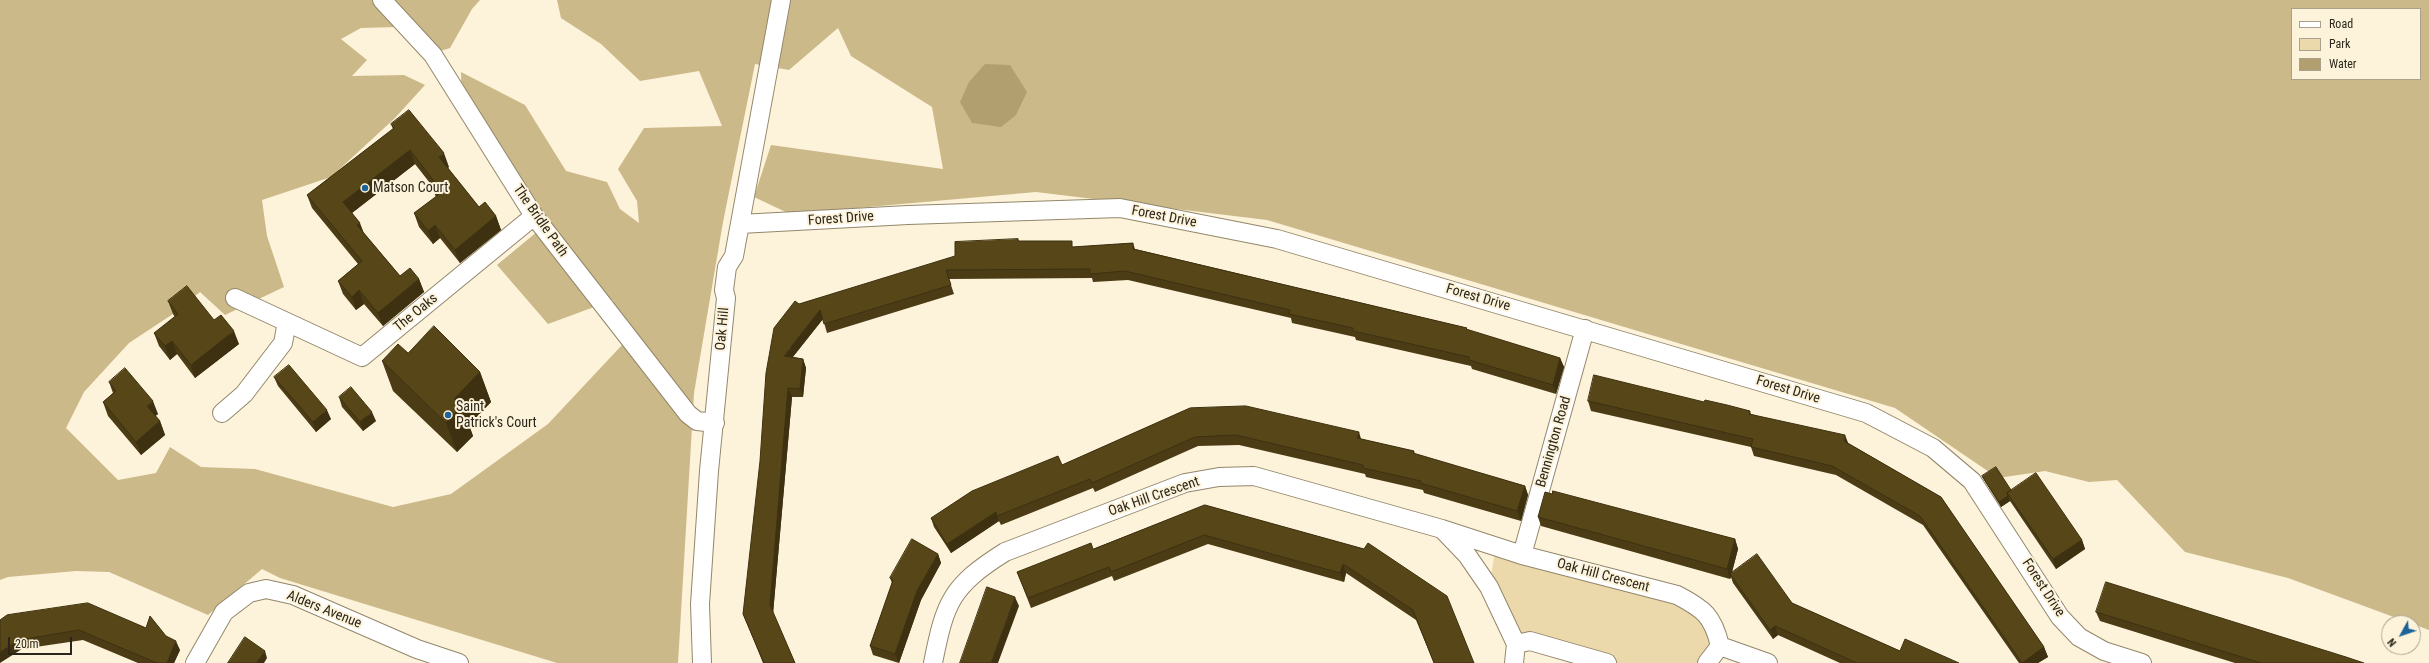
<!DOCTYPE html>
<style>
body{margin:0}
#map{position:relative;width:2429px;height:663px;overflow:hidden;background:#fdf3da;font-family:"Roboto Condensed",sans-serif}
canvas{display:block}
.legend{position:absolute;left:2291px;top:8px;width:130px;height:72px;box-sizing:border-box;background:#fdf3da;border:1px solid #a9a18e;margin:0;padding:5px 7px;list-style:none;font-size:12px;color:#2b261b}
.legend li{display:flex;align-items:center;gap:8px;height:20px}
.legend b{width:20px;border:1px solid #a9a18e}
.north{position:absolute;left:2381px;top:615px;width:40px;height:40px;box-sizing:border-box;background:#fdf3da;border:1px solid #a9a18e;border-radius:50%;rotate:230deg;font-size:11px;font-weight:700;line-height:16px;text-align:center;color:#2b261b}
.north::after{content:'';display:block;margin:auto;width:14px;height:18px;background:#1c6397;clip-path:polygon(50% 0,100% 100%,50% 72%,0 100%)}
.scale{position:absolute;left:8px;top:637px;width:64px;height:18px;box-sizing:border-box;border:2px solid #2b261b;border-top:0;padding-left:5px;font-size:12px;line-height:14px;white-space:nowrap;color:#2b261b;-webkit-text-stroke:3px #fdf3da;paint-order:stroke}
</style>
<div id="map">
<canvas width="2429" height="663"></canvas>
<ul class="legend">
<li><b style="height:5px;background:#fff"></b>Road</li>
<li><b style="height:11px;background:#ebd8ab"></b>Park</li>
<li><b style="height:11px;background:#b29f70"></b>Water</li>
</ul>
<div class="north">N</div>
<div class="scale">20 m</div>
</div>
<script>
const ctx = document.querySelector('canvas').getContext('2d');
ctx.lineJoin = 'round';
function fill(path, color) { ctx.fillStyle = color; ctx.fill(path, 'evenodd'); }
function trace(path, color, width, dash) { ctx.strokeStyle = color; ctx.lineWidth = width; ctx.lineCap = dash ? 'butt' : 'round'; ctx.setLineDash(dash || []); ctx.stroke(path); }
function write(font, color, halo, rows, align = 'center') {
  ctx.font = font + ' "Roboto Condensed",sans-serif'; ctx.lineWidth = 4; ctx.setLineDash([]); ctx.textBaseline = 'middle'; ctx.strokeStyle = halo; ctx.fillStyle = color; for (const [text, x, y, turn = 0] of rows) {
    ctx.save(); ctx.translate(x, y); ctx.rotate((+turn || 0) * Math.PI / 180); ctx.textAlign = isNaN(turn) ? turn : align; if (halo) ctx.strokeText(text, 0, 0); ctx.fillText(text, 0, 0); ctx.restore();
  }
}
const green = new Path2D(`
 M 1496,546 L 1677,595 L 1716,629 L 1707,663 L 1607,663 L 1516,644 L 1489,587 Z`);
const forest = new Path2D(`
 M 0,0 L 480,0 L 472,9 L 450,48 L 437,52 L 396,27 L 361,28 L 341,39 L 367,60 L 352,76 L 404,75 L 425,85 L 395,118 L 331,177 L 262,200 L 267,236 L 284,287 L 225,315 L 200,292 L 173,314 L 129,343 L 84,392 L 66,428 L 118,480 L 156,473 L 170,447 L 201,467 L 255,469 L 393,507 L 451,494 L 548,424 L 622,345 L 613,300 L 548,324 L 497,265 L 538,231 L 462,110 L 461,72 L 525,105 L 566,171 L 607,182 L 620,209 L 639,223 L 637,201 L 618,169 L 644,128 L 722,126 L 699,71 L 640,81 L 601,44 L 561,18 L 557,0 L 2429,0 L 2429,630 L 2288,578 L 2185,552 L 2117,480 L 2089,482 L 2045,471 L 1998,478 L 1895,408 L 1267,220 L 1036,192 L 790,214 L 754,197 L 771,145 L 943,169 L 932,107 L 851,56 L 838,28 L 789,70 L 755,64 L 723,222 L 694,393 L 678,663 L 557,663 L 280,578 L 262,569 L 208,615 L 109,572 L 76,571 L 8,577 L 0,580 ZM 2292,9 L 2420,9 L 2420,79 L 2292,79 Z`);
const water = new Path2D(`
 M 985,64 L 1010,65 L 1027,92 L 1016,115 L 1001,127 L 972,123 L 960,102 L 969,82 Z`);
const street = new Path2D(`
 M 382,0 L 433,55 L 534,216 L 688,414 L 697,421 L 715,423
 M 740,224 L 908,215 L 1120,208 L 1277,239 L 1866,413 L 1933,448 L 1972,481 L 2060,617 L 2079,637 L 2104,651 L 2142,663
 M 235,298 L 362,357 L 534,216
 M 222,413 L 244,394 L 283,343 L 287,322
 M 1444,531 L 1467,555 L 1489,587 L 1516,644 L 1514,663
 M 1522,555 L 1585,329
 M 1516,644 L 1530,641 L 1607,663
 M 1720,646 L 1768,663
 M 195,663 L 224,612 L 249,593 L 266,589 L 293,595 L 417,649 L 459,663
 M 702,663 L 700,604 L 709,471 L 726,298 L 724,290 L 727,267 L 734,256 L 781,0
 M 933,663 C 945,602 951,586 1005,552 L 1185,483 L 1219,477 L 1254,476 L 1442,529 L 1522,555 L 1677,595 C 1704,609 1713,616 1720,646 L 1707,663`);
const wall = new Path2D(`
 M 391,124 L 449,167 L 448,168 L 479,207 L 496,216 L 501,230 L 460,263 L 440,238 L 433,244 L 419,227 L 414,213 L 436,197 L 432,188 L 433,187 L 415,164 L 352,213 L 363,232 L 400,276 L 419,279 L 424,292 L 383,326 L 364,304 L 356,310 L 343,294 L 338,281 L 358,264 L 312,208 L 307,195 L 393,129 Z
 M 1018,239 L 1019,241 L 1074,247 L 1133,243 L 1135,249 L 1467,328 L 1467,330 L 1560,358 L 1564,367 L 1556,394 L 1472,369 L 1471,366 L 1356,340 L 1355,337 L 1292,323 L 1291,318 L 1128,280 L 1093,282 L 1092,278 L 949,279 L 954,294 L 827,333 L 823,319 L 793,357 L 803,359 L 806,368 L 803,397 L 792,397 L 773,613 L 795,663 L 763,663 L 743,614 L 799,304 Z
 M 168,301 L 214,320 L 239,344 L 195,378 L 177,354 L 170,360 L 159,346 L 154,333 L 175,317 L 173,314 Z
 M 408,353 L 480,372 L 491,402 L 469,425 L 473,436 L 457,452 L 393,391 L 382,361 Z
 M 274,377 L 331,419 L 316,432 L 278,386 Z
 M 109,382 L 158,414 L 155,416 L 160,421 L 165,435 L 141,455 L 108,416 L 103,402 L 113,393 Z
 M 339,397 L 376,421 L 363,431 L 342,407 Z
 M 1588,401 L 1704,402 L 1750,411 L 1751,414 L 1848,443 L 1941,497 L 2044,647 L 2048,657 L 2038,663 L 2019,663 L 1923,525 L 1836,475 L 1754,456 L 1751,447 L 1591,411 Z
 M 1190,408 L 1361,439 L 1414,451 L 1415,454 L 1525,486 L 1528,495 L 1521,521 L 1424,493 L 1423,490 L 1366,477 L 1365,474 L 1239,445 L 1198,446 L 1095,492 L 1093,488 L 1001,525 L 999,521 L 951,553 L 934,527 L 931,518 L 1062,465 Z
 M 1982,476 L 2011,490 L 2082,540 L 2085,549 L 2056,569 L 2010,501 L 2001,507 L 1984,480 Z
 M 1552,494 L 1735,539 L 1738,549 L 1732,572 L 1792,603 L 1900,651 L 1959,663 L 1840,663 L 1778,635 L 1773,639 L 1733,583 L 1731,577 L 1730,579 L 1541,526 L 1538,517 Z
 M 1205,505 L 1364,549 L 1474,663 L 1434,663 L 1416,620 L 1346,573 L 1344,582 L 1208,544 L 1114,581 L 1112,576 L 1031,608 L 1017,572 L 1093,549 Z
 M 938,554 L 941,563 L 921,600 L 899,663 L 873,655 L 870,646 L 892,583 L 890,578 Z
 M 2096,612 L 2364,663 L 2235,663 L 2100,621 Z
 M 0,620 L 166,636 L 180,650 L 174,663 L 138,663 L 83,640 L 22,649 Z`);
const shadedWall = new Path2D(`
 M 410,150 L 415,164 L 348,216 L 343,202 Z
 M 444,153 L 449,167 L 444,170 L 439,157 Z
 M 496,216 L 501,230 L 460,263 L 455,250 Z
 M 360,223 L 365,236 L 357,225 Z
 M 435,225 L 440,238 L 433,244 L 428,231 Z
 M 419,279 L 424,292 L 383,326 L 378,313 Z
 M 359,290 L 364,304 L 356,310 L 352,297 Z
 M 820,310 L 823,319 L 787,364 L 784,356 Z
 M 234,331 L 239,344 L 195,378 L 191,365 Z
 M 172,341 L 177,354 L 170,360 L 165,346 Z
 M 1560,358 L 1564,367 L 1556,394 L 1553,385 Z
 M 803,359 L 806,368 L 803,397 L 800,389 Z
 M 480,372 L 491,402 L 469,425 L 473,436 L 457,452 L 446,423 L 454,399 Z
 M 788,388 L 792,397 L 773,614 L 770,605 Z
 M 153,401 L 158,414 L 152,419 L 147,406 Z
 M 327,410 L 331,419 L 316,432 L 313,422 Z
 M 372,412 L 376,421 L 363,431 L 360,422 Z
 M 160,421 L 165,435 L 141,455 L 136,442 Z
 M 1359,432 L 1362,442 L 1357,438 Z
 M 1845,435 L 1849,445 L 1844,441 Z
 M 1525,486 L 1528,495 L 1521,521 L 1517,511 Z
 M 2008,496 L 2010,501 L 2001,507 L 1999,502 Z
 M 996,512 L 999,521 L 951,553 L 947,544 Z
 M 1735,539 L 1738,549 L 1731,576 L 1730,574 L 1731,577 L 1730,579 L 1727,569 Z
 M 2082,540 L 2085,549 L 2056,569 L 2053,559 Z
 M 938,554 L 941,563 L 921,600 L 899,663 L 895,654 L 917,591 Z
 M 1343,564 L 1346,573 L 1344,582 L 1340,573 Z
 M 1015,597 L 1019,606 L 998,663 L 991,663 Z
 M 1775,626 L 1778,635 L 1773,639 L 1770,630 Z
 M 19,640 L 22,649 L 0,663 L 0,652 Z
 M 176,641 L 180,650 L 174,663 L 167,663 Z
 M 2044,647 L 2048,657 L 2038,663 L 2022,663 Z
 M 265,651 L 267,658 L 264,663 L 256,663 Z`);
const building = new Path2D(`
 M 409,110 L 444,153 L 439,157 L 479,207 L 485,202 L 496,216 L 455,250 L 435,225 L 428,231 L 414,213 L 438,195 L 432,188 L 436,184 L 410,150 L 343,202 L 360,223 L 357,225 L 400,276 L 410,268 L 419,279 L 378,313 L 359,290 L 352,297 L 338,281 L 362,261 L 307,195 L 394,128 L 391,124 Z
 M 1018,239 L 1018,241 L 1072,241 L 1072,247 L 1133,243 L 1133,249 L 1467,328 L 1466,329 L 1560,358 L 1553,385 L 1469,360 L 1469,357 L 1353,331 L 1353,328 L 1289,314 L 1290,310 L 1125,271 L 1090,274 L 1090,269 L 946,270 L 951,285 L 824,324 L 820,310 L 784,356 L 803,359 L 800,389 L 788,388 L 770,605 L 795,663 L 764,663 L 743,614 L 760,461 L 766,373 L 774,328 L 795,301 L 799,304 L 955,256 L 955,242 Z
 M 187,286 L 214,320 L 221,315 L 234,331 L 191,365 L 172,341 L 165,346 L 154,333 L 178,314 L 168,301 Z
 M 434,326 L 480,372 L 454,399 L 462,406 L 446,423 L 382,361 L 398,344 L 408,353 Z
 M 289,365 L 327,410 L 313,422 L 274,377 Z
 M 125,368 L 153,401 L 147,406 L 160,421 L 136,442 L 103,402 L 116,391 L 109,382 Z
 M 1594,375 L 1704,402 L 1705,400 L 1727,405 L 1750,411 L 1749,414 L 1845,435 L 1844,441 L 1941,497 L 2044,647 L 2022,663 L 1920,516 L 1832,466 L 1751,447 L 1753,439 L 1588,401 Z
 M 351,387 L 372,412 L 360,422 L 339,397 Z
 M 1246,406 L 1359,432 L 1357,438 L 1414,451 L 1413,453 L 1525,486 L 1517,511 L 1420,483 L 1421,481 L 1363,468 L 1363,465 L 1236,435 L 1195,437 L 1092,483 L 1090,479 L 997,516 L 996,512 L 947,544 L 931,518 L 972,491 L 1058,456 L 1062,465 L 1190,408 Z
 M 1996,467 L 2011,490 L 2007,493 L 2008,496 L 1999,502 L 1982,476 Z
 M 2036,473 L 2082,540 L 2053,559 L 2007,493 Z
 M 1553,491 L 1735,539 L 1727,569 L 1538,517 L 1545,492 L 1552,494 Z
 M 1205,505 L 1364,549 L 1368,543 L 1447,596 L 1474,663 L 1434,663 L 1413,610 L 1343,564 L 1340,573 L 1204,535 L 1111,572 L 1109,567 L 1028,598 L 1017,572 L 1091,543 L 1093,549 Z
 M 912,539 L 938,554 L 917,591 L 895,654 L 870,646 L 893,580 L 890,578 Z
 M 1757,554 L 1792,603 L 1900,651 L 1905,639 L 1959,663 L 1857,663 L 1775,626 L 1770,630 L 1730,574 Z
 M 2106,582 L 2346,657 L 2364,663 L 2261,663 L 2096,612 Z
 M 987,587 L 1015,597 L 991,663 L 960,663 Z
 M 88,603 L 146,628 L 150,616 L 166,636 L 176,641 L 167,663 L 157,663 L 79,630 L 19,640 L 0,652 L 0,620 L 7,615 Z
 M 245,637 L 265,651 L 256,663 L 228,663 Z`);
const markers = [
 [365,188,4,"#1c6397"],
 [448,415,4,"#1c6397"]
];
const poiNames = [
 ["Matson Court",373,188],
 ["Saint",456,407],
 ["Patrick's Court",456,423]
];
const streetNames = [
 ["Forest Drive",1164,217,11],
 ["Forest Drive",841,219,-4],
 ["The Bridle Path",540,221,55],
 ["Forest Drive",1478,298,16],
 ["The Oaks",416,313,-39],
 ["Oak Hill",723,329,-85],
 ["Forest Drive",1788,390,17],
 ["Bennington Road",1554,442,-74],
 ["Oak Hill Crescent",1154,497,-19],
 ["Oak Hill Crescent",1603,576,15],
 ["Forest Drive",2043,588,57],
 ["Alders Avenue",324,610,22]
];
fill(green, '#ebd8ab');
fill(forest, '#ccb989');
fill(water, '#b29f70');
trace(street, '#93876b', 20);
trace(street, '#fff', 18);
fill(wall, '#4b3c15');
fill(shadedWall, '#3d3111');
fill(building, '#574618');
trace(building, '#3d3111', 1);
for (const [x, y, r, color] of markers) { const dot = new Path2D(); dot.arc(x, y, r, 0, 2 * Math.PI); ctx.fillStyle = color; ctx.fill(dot); trace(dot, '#fdf3da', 1.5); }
write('14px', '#2b261b', '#fdf3da', poiNames, 'left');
write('14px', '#2b261b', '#fdf3da', streetNames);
</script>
